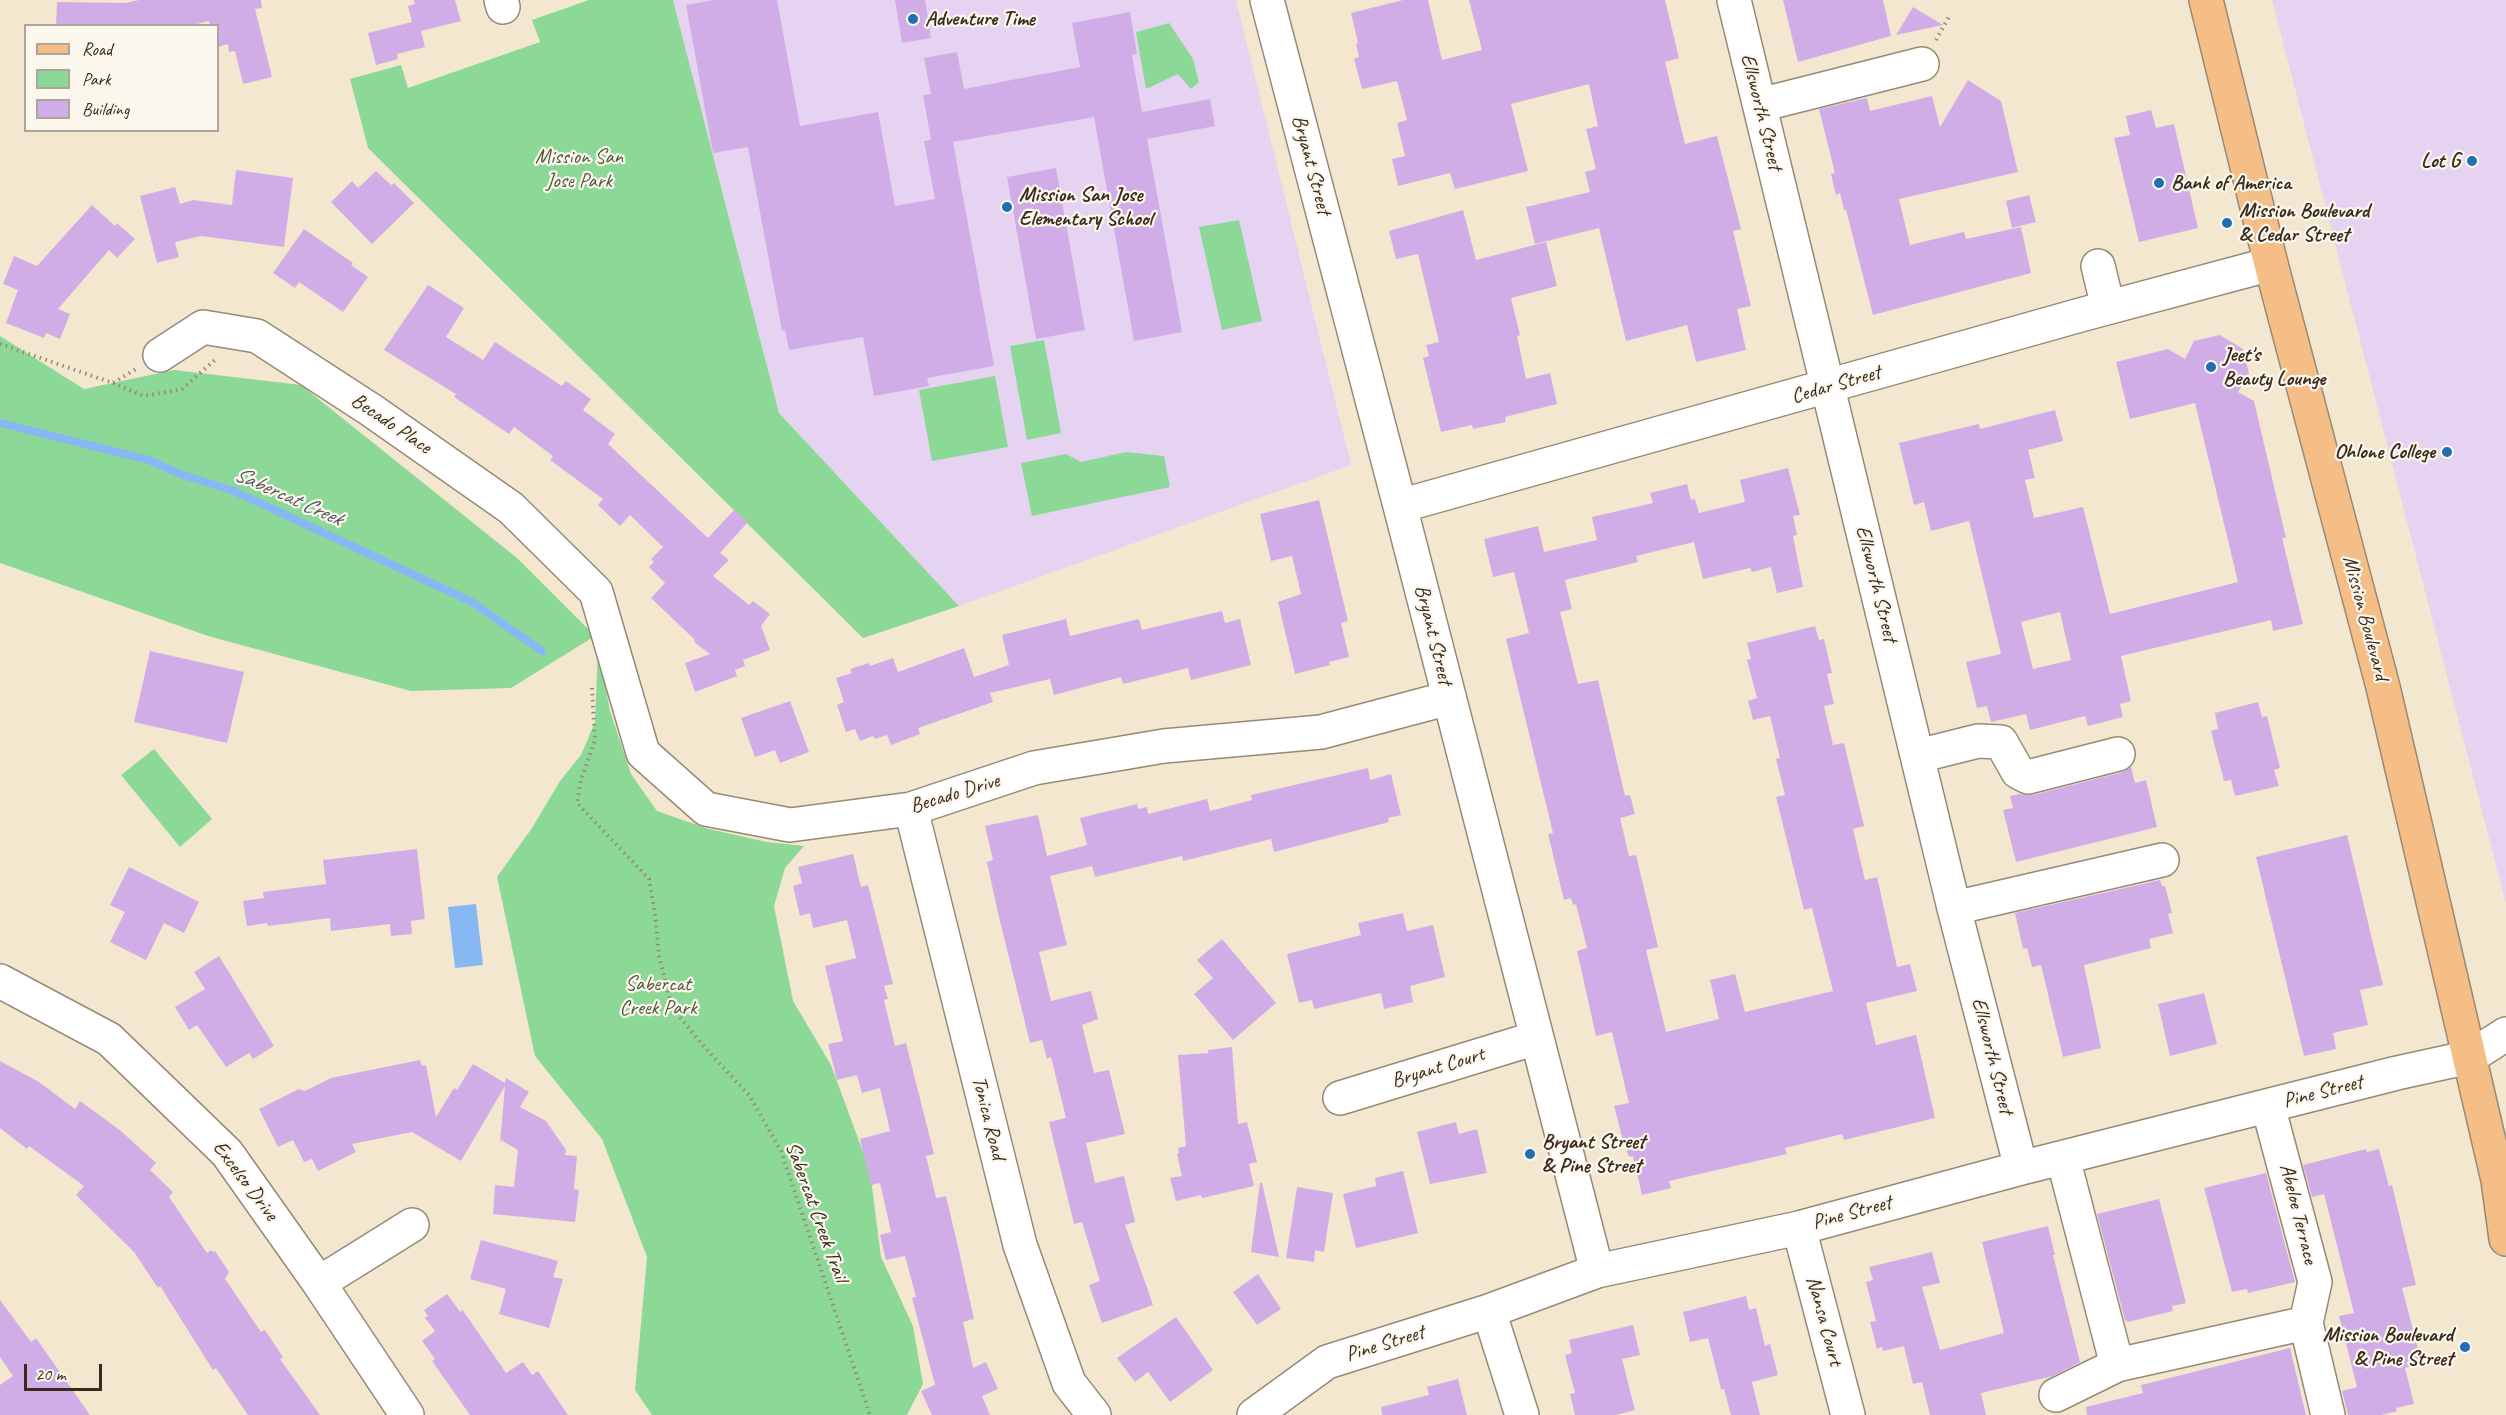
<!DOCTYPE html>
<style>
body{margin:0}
#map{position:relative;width:2506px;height:1415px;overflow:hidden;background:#f3e8cf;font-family:Caveat,sans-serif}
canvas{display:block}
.legend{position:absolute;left:24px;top:24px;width:195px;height:108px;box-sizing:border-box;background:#fbf7ec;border:2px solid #aea59a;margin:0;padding:8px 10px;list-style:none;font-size:18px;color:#3b2a1e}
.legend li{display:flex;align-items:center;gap:12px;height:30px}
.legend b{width:30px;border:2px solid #aea59a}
.scale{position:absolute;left:24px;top:1364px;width:78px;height:27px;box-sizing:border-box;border:3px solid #3b2a1e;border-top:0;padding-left:8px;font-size:18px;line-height:21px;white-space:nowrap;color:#3b2a1e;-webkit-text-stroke:4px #fbf7ec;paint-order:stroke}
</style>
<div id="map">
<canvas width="2506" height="1415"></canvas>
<ul class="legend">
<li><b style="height:8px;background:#f6be87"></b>Road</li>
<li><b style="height:16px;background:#8cd997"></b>Park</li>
<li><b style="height:16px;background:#d1ade7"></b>Building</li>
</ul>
<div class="scale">20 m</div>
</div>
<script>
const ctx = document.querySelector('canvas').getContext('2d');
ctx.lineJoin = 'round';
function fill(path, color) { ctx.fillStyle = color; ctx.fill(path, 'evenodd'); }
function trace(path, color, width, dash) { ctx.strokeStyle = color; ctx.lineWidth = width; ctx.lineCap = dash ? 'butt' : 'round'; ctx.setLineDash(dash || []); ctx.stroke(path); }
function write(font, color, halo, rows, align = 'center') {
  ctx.font = font + ' Caveat,sans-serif'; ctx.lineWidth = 4.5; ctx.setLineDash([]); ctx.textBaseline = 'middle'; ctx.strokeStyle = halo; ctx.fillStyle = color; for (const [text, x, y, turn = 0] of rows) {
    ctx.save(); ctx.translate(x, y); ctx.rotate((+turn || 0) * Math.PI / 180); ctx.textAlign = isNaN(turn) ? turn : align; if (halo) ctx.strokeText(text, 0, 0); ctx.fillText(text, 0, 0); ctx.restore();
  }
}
const built = new Path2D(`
 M 673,0 L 1236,0 L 1351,465 L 959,606 L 779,413 Z
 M 2272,0 L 2506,0 L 2506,904 Z`);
const green = new Path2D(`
 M 589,0 L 673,0 L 779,413 L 959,606 L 863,638 L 368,148 L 350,79 L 401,65 L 408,88 L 540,42 L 532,20 Z
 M 1169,23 L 1193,59 L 1199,82 L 1191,89 L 1178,74 L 1146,89 L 1136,32 Z
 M 1239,220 L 1262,321 L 1222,330 L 1199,227 Z
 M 0,336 L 84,389 L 174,370 L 301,385 L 517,558 L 595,636 L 511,688 L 411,691 L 208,636 L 0,563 Z
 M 1044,340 L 1061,433 L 1027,440 L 1010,346 Z
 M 995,376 L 1008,447 L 932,461 L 919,390 Z
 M 1126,452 L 1164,456 L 1170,487 L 1032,516 L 1021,463 L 1066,454 L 1081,462 Z
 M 598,647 L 610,711 L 631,774 L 657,811 L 709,829 L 767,842 L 804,846 L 785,868 L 774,906 L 793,1001 L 831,1065 L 870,1171 L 881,1257 L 913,1326 L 923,1384 L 907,1415 L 652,1415 L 635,1390 L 647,1257 L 602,1139 L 535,1056 L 497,877 L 532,828 L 560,781 L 581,755 L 595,722 Z
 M 154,749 L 212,819 L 180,847 L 121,775 Z`);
const water = new Path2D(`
 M 476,904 L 483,965 L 455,968 L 448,907 Z`);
const stream = new Path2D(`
 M 0,423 L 149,460 L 180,474 L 234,491 L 472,602 L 542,651`);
const building = new Path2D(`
 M 139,0 L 261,0 L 262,8 L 255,9 L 272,77 L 243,84 L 235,51 L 229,52 L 228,44 L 218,47 L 218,26 L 210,26 L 209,21 L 189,26 L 56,26 L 57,2 L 125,3 Z
 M 414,0 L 455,0 L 461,21 L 421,31 L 425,47 L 397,54 L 398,59 L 376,65 L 368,33 L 412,22 L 408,6 L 415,4 Z
 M 714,0 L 777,0 L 800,126 L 878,112 L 895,206 L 935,199 L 924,141 L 931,140 L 923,95 L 931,94 L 924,58 L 957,52 L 964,89 L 1080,67 L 1072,23 L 1130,12 L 1137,54 L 1132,55 L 1142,112 L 1210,99 L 1215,126 L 1147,139 L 1182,332 L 1134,341 L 1094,117 L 953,142 L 994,366 L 927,378 L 929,386 L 874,396 L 863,337 L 789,350 L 785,330 L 782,331 L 748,147 L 713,153 L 686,5 Z
 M 895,0 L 925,0 L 931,38 L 902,43 Z
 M 1403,0 L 1428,0 L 1442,60 L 1482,50 L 1469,0 L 1665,0 L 1679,58 L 1665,62 L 1685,144 L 1717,136 L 1741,229 L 1733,231 L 1751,306 L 1737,309 L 1746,350 L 1696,362 L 1687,325 L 1626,341 L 1599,228 L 1535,244 L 1526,207 L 1590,192 L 1585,172 L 1596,169 L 1586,129 L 1598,126 L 1589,84 L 1511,104 L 1528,171 L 1455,189 L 1450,173 L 1398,186 L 1392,159 L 1405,156 L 1397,123 L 1407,120 L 1397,81 L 1362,89 L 1354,59 L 1359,57 L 1356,44 L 1358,43 L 1351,13 Z
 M 1783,0 L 1883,0 L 1891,36 L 1798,62 Z
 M 1913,7 L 1943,25 L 1896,35 Z
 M 1968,80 L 2001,101 L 2018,172 L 1899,199 L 1910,245 L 1964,232 L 1966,239 L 2021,227 L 2031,273 L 1873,315 L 1846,210 L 1844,210 L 1840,193 L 1836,195 L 1831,174 L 1835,173 L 1819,109 L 1867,98 L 1870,111 L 1932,96 L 1940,127 Z
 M 2151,110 L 2156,128 L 2174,124 L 2198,228 L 2139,242 L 2114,138 L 2130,135 L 2126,116 Z
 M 1056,168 L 1085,330 L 1036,339 L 1007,177 Z
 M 236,170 L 293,178 L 284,247 L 201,236 L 175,242 L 179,257 L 157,263 L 140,196 L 175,187 L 180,204 L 193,200 L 232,205 Z
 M 376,171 L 391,185 L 394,183 L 414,203 L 372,244 L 331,202 L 352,181 L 358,188 Z
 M 2029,195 L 2036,222 L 2012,228 L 2006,201 Z
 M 92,205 L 115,226 L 117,223 L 135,239 L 117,258 L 109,250 L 58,309 L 70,314 L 60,339 L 46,333 L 44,338 L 6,323 L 18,290 L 3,284 L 14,256 L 37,266 Z
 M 1463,210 L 1476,260 L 1546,242 L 1557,286 L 1511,298 L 1520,335 L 1517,336 L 1526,379 L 1550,373 L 1557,404 L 1505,417 L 1506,422 L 1473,429 L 1472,425 L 1441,432 L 1423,358 L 1429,356 L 1426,345 L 1439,342 L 1418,254 L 1396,259 L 1389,231 Z
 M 304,229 L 353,263 L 351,265 L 368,277 L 343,312 L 299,282 L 295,288 L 273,273 Z
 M 428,285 L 464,308 L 446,337 L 483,360 L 495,342 L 562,386 L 566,381 L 591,399 L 583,410 L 615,434 L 608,444 L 708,538 L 734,510 L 748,522 L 720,553 L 729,560 L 713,576 L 749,605 L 753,601 L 770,614 L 761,626 L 770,650 L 743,660 L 745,666 L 735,670 L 737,676 L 695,692 L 685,663 L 710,654 L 694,642 L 695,640 L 651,598 L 665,583 L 649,567 L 654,562 L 651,559 L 663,547 L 630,515 L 620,526 L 598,505 L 603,499 L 550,460 L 553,456 L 514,427 L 509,434 L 454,397 L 456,394 L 384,350 Z
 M 2220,335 L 2243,349 L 2249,374 L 2238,392 L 2254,401 L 2286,538 L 2282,538 L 2303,624 L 2273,631 L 2271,620 L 2121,656 L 2131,701 L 2120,704 L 2123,717 L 2088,726 L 2085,716 L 2030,730 L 2026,714 L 1991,722 L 1987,706 L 1977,708 L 1966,662 L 2001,654 L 1969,521 L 1931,531 L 1924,502 L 1914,505 L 1899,443 L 1979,424 L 1980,429 L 2055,410 L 2063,441 L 2028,450 L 2035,478 L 2025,480 L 2034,518 L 2083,507 L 2110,614 L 2238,582 L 2195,403 L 2130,419 L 2116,362 L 2168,349 L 2185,359 L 2194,341 ZM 2060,612 L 2071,660 L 2033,669 L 2021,622 Z
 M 1788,468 L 1800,515 L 1793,516 L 1797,535 L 1793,536 L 1803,587 L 1777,593 L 1771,567 L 1752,572 L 1750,568 L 1703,579 L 1694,542 L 1636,556 L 1638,562 L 1565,580 L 1572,609 L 1560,612 L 1578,684 L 1598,680 L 1625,796 L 1630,795 L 1635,814 L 1620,818 L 1629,856 L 1636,855 L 1658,947 L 1646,950 L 1666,1032 L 1719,1019 L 1710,980 L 1735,974 L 1745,1012 L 1833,991 L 1812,908 L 1804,910 L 1776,797 L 1785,795 L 1776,759 L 1780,758 L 1770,716 L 1753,720 L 1748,701 L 1757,698 L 1747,660 L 1751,659 L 1747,643 L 1815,626 L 1819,640 L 1824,639 L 1832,673 L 1827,674 L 1834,704 L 1824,706 L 1833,745 L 1844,743 L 1864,826 L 1853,829 L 1865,880 L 1877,877 L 1897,967 L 1910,964 L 1917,991 L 1866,1003 L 1876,1045 L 1916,1035 L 1935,1118 L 1844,1140 L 1842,1134 L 1785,1148 L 1787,1154 L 1669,1181 L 1671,1188 L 1642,1195 L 1633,1156 L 1629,1157 L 1624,1144 L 1614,1106 L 1629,1103 L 1612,1032 L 1596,1036 L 1577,951 L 1587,948 L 1576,904 L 1573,905 L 1571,898 L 1564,900 L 1548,834 L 1553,833 L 1506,639 L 1529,633 L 1514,572 L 1493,577 L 1484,539 L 1538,526 L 1544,552 L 1597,540 L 1592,517 L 1653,503 L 1650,493 L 1687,484 L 1691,500 L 1695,499 L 1699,513 L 1745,502 L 1740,480 Z
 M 1319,500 L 1348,621 L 1341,623 L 1349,657 L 1329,662 L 1330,665 L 1295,674 L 1278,602 L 1301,594 L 1292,556 L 1271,561 L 1260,514 Z
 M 1222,611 L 1225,623 L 1240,619 L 1251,665 L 1191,680 L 1188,668 L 1123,684 L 1121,677 L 1054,695 L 1050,679 L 990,693 L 993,702 L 918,728 L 920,734 L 891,745 L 887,735 L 875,739 L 873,736 L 860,741 L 855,729 L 846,732 L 837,705 L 844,702 L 836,678 L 852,673 L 850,669 L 869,663 L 870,666 L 893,658 L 898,672 L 964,648 L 974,677 L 1009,665 L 1002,635 L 1066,619 L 1070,636 L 1139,619 L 1142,630 Z
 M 150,651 L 244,672 L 227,743 L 134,722 Z
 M 790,701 L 809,752 L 780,763 L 775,750 L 755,757 L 741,718 Z
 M 2258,702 L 2262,717 L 2267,716 L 2280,768 L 2274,770 L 2279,786 L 2235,796 L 2231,780 L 2224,781 L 2211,731 L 2218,729 L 2215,713 Z
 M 2131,767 L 2135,783 L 2146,780 L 2157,827 L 2016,862 L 2003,810 L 2013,808 L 2010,796 L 2019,794 L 2033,795 L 2123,772 Z
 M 1368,768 L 1370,780 L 1391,774 L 1401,815 L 1388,818 L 1389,822 L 1274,852 L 1271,839 L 1183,861 L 1182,856 L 1095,877 L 1092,866 L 1050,876 L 1067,945 L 1039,952 L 1051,1001 L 1091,991 L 1098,1019 L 1082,1025 L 1094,1073 L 1109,1070 L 1125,1134 L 1086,1143 L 1095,1183 L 1124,1176 L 1135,1222 L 1125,1225 L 1153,1305 L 1102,1323 L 1089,1285 L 1100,1281 L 1082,1222 L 1074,1224 L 1049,1122 L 1066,1118 L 1051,1057 L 1047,1059 L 1042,1040 L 1030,1043 L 998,913 L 987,862 L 993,860 L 985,826 L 1038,815 L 1047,856 L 1087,845 L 1080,818 L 1137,804 L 1138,809 L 1147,807 L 1148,814 L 1207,799 L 1210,811 L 1252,800 L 1251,795 Z
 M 2347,835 L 2383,985 L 2360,990 L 2368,1025 L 2333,1033 L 2336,1049 L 2304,1056 L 2256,857 Z
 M 417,849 L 425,919 L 411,921 L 412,934 L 391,936 L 390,924 L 331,931 L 330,918 L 268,926 L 267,923 L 247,926 L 243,901 L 264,898 L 263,892 L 326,884 L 323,860 Z
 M 853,854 L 861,887 L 868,885 L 893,984 L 884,986 L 888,999 L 884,1000 L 895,1046 L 906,1043 L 934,1154 L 926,1156 L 936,1198 L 946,1196 L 959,1251 L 974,1319 L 963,1322 L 973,1368 L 986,1362 L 998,1389 L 982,1396 L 990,1415 L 932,1415 L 921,1391 L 935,1385 L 912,1298 L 916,1297 L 905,1256 L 886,1260 L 880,1235 L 891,1232 L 880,1183 L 871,1185 L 860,1139 L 890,1131 L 880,1088 L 862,1093 L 857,1075 L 837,1080 L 828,1044 L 843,1041 L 825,966 L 856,958 L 847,920 L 813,928 L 810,913 L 800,916 L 793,886 L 802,883 L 798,867 Z
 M 129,867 L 199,902 L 184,933 L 164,923 L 146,960 L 110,942 L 125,912 L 110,905 Z
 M 2160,880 L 2162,886 L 2165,886 L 2172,913 L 2168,914 L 2173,933 L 2149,939 L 2151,948 L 2084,965 L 2101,1048 L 2063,1057 L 2041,965 L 2032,967 L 2027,948 L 2023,949 L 2015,913 Z
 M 1403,913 L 1407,931 L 1433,925 L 1445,977 L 1410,986 L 1413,1002 L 1384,1009 L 1381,993 L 1314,1009 L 1312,1000 L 1299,1003 L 1287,954 L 1361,935 L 1358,923 Z
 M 1222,939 L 1276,1003 L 1233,1040 L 1194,994 L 1213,978 L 1197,960 Z
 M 219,956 L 274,1046 L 253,1059 L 249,1053 L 226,1067 L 197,1025 L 189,1030 L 175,1007 L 205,989 L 194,972 Z
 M 2204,993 L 2217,1044 L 2170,1056 L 2158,1004 Z
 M 1232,1047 L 1238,1124 L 1247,1122 L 1257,1162 L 1249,1164 L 1254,1186 L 1202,1198 L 1201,1195 L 1176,1201 L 1170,1178 L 1182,1176 L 1177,1154 L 1179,1153 L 1178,1148 L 1186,1146 L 1178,1055 L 1208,1053 L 1208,1050 Z
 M 420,1060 L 422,1066 L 426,1065 L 436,1117 L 454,1088 L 457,1090 L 473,1064 L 505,1083 L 506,1078 L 529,1092 L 520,1107 L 546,1121 L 566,1150 L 565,1155 L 577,1156 L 574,1189 L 579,1190 L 575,1222 L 493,1214 L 495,1185 L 514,1187 L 518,1150 L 501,1140 L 500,1143 L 505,1086 L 461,1161 L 412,1132 L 352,1144 L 356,1152 L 318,1171 L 312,1159 L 304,1162 L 293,1140 L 278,1147 L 259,1109 L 299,1089 L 305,1091 L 331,1078 Z
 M 0,1061 L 39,1082 L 75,1109 L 80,1101 L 121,1131 L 156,1163 L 150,1170 L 173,1192 L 169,1197 L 207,1253 L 211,1250 L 213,1252 L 215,1251 L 229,1272 L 225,1279 L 261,1332 L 265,1330 L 283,1357 L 280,1359 L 320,1415 L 248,1415 L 216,1368 L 213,1370 L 160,1286 L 158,1288 L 134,1252 L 76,1195 L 84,1186 L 29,1146 L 27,1149 L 0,1128 Z
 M 1456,1122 L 1459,1134 L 1477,1129 L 1487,1173 L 1430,1184 L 1417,1132 Z
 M 2366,1149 L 2367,1152 L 2379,1149 L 2389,1186 L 2392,1185 L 2416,1285 L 2402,1288 L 2422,1364 L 2405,1368 L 2414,1404 L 2396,1408 L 2397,1411 L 2382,1415 L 2348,1415 L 2342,1391 L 2357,1387 L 2339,1316 L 2354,1313 L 2324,1194 L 2312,1197 L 2303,1165 Z
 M 1403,1171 L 1418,1233 L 1356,1248 L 1343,1194 L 1376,1186 L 1375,1178 Z
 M 2266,1173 L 2295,1282 L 2248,1293 L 2247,1289 L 2232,1292 L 2204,1188 Z
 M 1260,1183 L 1262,1183 L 1279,1257 L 1251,1252 Z
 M 1297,1187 L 1333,1193 L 1324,1252 L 1315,1250 L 1314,1262 L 1286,1258 Z
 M 2159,1199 L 2186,1303 L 2172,1306 L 2173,1311 L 2128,1322 L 2125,1320 L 2097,1214 Z
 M 2048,1226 L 2055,1255 L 2053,1255 L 2080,1362 L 2053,1376 L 1981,1393 L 1986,1415 L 1930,1415 L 1922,1382 L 1913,1384 L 1904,1346 L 1883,1351 L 1882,1347 L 1877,1349 L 1870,1322 L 1876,1321 L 1866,1282 L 1873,1280 L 1869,1267 L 1932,1252 L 1940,1283 L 1922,1287 L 1940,1350 L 2004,1333 L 1982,1242 Z
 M 481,1240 L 558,1261 L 553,1277 L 563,1279 L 549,1328 L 499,1314 L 506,1289 L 470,1279 Z
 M 1258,1274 L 1281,1309 L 1257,1325 L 1233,1292 Z
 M 447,1294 L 461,1313 L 462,1309 L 506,1373 L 523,1362 L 532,1375 L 538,1371 L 568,1415 L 470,1415 L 432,1361 L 435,1359 L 422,1341 L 435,1331 L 425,1318 L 428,1316 L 424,1310 Z
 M 1746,1296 L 1749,1310 L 1756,1308 L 1765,1346 L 1770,1344 L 1778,1375 L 1752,1382 L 1760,1415 L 1731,1415 L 1724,1389 L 1721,1389 L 1708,1338 L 1690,1342 L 1683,1312 Z
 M 0,1300 L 31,1342 L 36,1338 L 90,1415 L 0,1415 L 0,1385 L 13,1376 L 0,1357 Z
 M 1176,1317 L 1213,1370 L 1170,1402 L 1148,1372 L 1135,1382 L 1117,1358 Z
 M 1633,1325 L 1640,1355 L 1622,1359 L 1635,1410 L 1616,1415 L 1575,1415 L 1570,1394 L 1575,1393 L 1565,1355 L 1572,1353 L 1569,1340 Z
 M 2290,1348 L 2306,1415 L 2087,1415 L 2086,1407 L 2143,1393 L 2141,1385 Z
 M 1458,1379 L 1467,1415 L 1382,1415 L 1381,1407 L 1429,1395 L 1427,1387 Z`);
const path = new Path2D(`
 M 1936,40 L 1950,15
 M 0,344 L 113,383 L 136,369
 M 113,383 L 144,396 L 182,389 L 216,359
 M 592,688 L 595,740 L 581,780 L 577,803 L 649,879 L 655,914 L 659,956 L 672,1007 L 705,1048 L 749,1095 L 781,1151 L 870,1415`);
const minor = new Path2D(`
 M 501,0 L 503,7
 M 1267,0 L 1400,506 L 1597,1271
 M 1734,0 L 1954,908 L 2021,1168
 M 1760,105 L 1922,64
 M 2098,266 L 2108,307
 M 160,355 L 203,327 L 257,336 L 371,410 L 511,508 L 596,592 L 643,753 L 706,809 L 790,825 L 911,809 L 1034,768 L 1164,746 L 1321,732 L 1449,698
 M 1400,506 L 2084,314 L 2271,264
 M 1918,756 L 1978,741 L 2001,742 L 2018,772 L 2028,777 L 2118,754
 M 911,809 L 1020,1245 L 1069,1383 L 1094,1415
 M 1954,908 L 2162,860
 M 0,981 L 109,1039 L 227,1153 L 319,1283 L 407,1415
 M 1340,1098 L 1536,1038
 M 2268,1106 L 2315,1282 L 2306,1323 L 2328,1415
 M 2063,1158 L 2117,1365
 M 1799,1228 L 1848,1415
 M 319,1283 L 412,1225
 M 1489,1311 L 1522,1415
 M 2056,1395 L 2117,1365 L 2306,1323
 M 1254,1415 L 1327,1362 L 1489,1311 L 1597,1271 L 1799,1228 L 2021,1168 L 2397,1073 L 2470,1057 L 2506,1034`);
const major = new Path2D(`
 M 2206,0 L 2271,264 L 2383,687 L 2498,1180 L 2506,1239`);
const markers = [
 [913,19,6,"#1f6fb2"],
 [2472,161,6,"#1f6fb2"],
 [2159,183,6,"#1f6fb2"],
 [1007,207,6,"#1f6fb2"],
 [2227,223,6,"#1f6fb2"],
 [2211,367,6,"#1f6fb2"],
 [2447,452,6,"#1f6fb2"],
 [1530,1154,6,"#1f6fb2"],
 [2465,1347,6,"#1f6fb2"]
];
const poiNames = [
 ["Adventure Time",925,19],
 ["Lot G",2460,161,"right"],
 ["Bank of America",2171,183],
 ["Mission San Jose",1019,195],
 ["Elementary School",1019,219],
 ["Mission Boulevard",2239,211],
 ["& Cedar Street",2239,235],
 ["Jeet's",2223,355],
 ["Beauty Lounge",2223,379],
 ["Ohlone College",2435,452,"right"],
 ["Bryant Street",1542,1142],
 ["& Pine Street",1542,1166],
 ["Mission Boulevard",2453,1335,"right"],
 ["& Pine Street",2453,1359,"right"]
];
const streetNames = [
 ["Ellsworth Street",1761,112,76],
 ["Bryant Street",1311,165,75],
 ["Cedar Street",1836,385,-16],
 ["Becado Place",391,424,34],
 ["Ellsworth Street",1876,584,76],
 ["Mission Boulevard",2365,618,75],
 ["Bryant Street",1433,635,76],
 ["Becado Drive",955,794,-17],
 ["Ellsworth Street",1992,1056,76],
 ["Bryant Court",1438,1068,-17],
 ["Pine Street",2323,1092,-14],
 ["Tonica Road",988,1118,76],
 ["Excelso Drive",245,1181,53],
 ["Sabercat Creek Trail",816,1212,70],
 ["Pine Street",1852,1213,-15],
 ["Abeloe Terrace",2298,1214,76],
 ["Nansa Court",1824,1321,75],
 ["Pine Street",1385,1344,-17]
];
const parkNames = [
 ["Mission San",579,157],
 ["Jose Park",579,181],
 ["Sabercat",658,984],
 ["Creek Park",658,1008]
];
const waterNames = [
 ["Sabercat Creek",288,497,24]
];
fill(built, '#e5d3f1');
fill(green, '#8cd997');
fill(water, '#87b8f3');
trace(stream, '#87b8f3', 8);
fill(building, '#d1ade7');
trace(minor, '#978976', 36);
trace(major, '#978976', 36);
trace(path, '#978976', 4, [1.5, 4.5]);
trace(minor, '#fff', 33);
trace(major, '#f6be87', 33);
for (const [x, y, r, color] of markers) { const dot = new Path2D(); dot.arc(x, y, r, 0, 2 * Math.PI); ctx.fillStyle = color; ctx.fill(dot); trace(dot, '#fbf7ec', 2); }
write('bold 21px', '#3b2a1e', '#fbf7ec', poiNames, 'left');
write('21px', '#3b2a1e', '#fbf7ec', streetNames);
write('21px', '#4f563c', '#fbf7ec', parkNames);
write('italic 22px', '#52555e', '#fbf7ec', waterNames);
</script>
